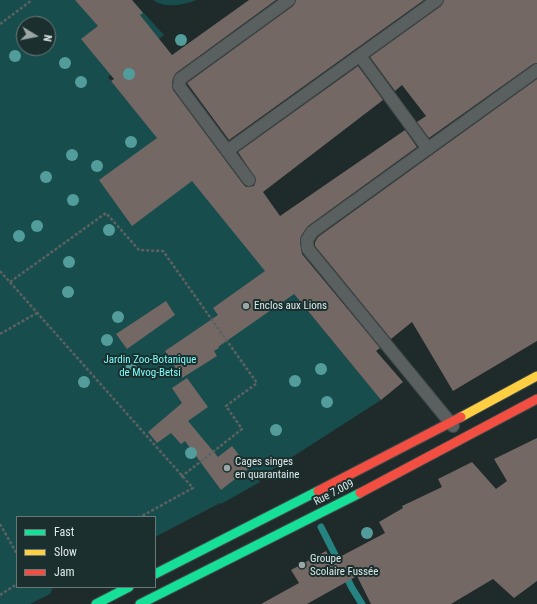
<!DOCTYPE html>
<meta charset="utf-8">
<style>
body{margin:0}
#map{position:relative;width:537px;height:604px;overflow:hidden;background:#1f2a2a;font-family:"Roboto Condensed",sans-serif}
canvas{display:block}
.legend{position:absolute;left:16px;top:516px;width:140px;height:72px;box-sizing:border-box;background:#1a2f2e;border:1px solid #687978;margin:0;padding:5px 7px;list-style:none;font-size:12px;color:#dde9e8}
.legend li{display:flex;align-items:center;gap:8px;height:20px}
.legend b{width:20px;border:1px solid #687978}
.north{position:absolute;left:16px;top:16px;width:40px;height:40px;box-sizing:border-box;background:#1a2f2e;border:1px solid #687978;border-radius:50%;rotate:100deg;font-size:11px;font-weight:700;line-height:16px;text-align:center;color:#dde9e8}
.north::after{content:'';display:block;margin:auto;width:14px;height:18px;background:#9aa6a6;clip-path:polygon(50% 0,100% 100%,50% 72%,0 100%)}
</style>
<div id="map">
<canvas width="537" height="604"></canvas>
<ul class="legend">
<li><b style="height:5px;background:#16e098"></b>Fast</li>
<li><b style="height:5px;background:#ffcf43"></b>Slow</li>
<li><b style="height:5px;background:#f24e42"></b>Jam</li>
</ul>
<div class="north">N</div>
</div>
<script>
const ctx = document.querySelector('canvas').getContext('2d');
ctx.lineJoin = 'round';
function fill(path, color) { ctx.fillStyle = color; ctx.fill(path, 'evenodd'); }
function trace(path, color, width, dash) { ctx.strokeStyle = color; ctx.lineWidth = width; ctx.lineCap = dash ? 'butt' : 'round'; ctx.setLineDash(dash || []); ctx.stroke(path); }
function write(font, color, halo, rows, align = 'center') {
  ctx.font = font + ' "Roboto Condensed",sans-serif'; ctx.lineWidth = 4; ctx.setLineDash([]); ctx.textBaseline = 'middle'; ctx.strokeStyle = halo; ctx.fillStyle = color; for (const [text, x, y, turn = 0] of rows) {
    ctx.save(); ctx.translate(x, y); ctx.rotate((+turn || 0) * Math.PI / 180); ctx.textAlign = isNaN(turn) ? turn : align; if (halo) ctx.strokeText(text, 0, 0); ctx.fillText(text, 0, 0); ctx.restore();
  }
}
const green = new Path2D(`
 M 0,0 L 132,0 L 164,35 L 108,77 L 126,99 L 275,271 L 381,400 L 258,479 L 260,482 L 221,504 L 220,503 L 155,537 L 155,517 L 17,517 L 17,587 L 53,587 L 50,594 L 30,604 L 0,604 ZM 24,24 L 48,24 L 48,48 L 24,48 Z
 M 153,0 L 197,0 C 183,5 166,9 153,0 Z`);
const stream = new Path2D(`
 M 321,527 L 352,588 L 362,604`);
const building = new Path2D(`
 M 75,0 L 132,0 L 143,13 L 140,15 L 172,55 L 249,0 L 276,0 L 176,73 L 173,78 L 172,85 L 173,90 L 243,184 L 246,187 L 254,186 L 256,179 L 238,152 L 358,66 L 383,100 L 263,192 L 280,216 L 405,130 L 417,147 L 308,226 L 301,236 L 300,241 L 302,254 L 380,348 L 376,351 L 403,382 L 381,400 L 294,294 L 218,347 L 219,348 L 214,351 L 217,356 L 182,378 L 165,351 L 218,315 L 213,308 L 265,271 L 192,181 L 132,226 L 99,180 L 157,138 L 111,81 L 114,79 L 81,39 L 98,26 Z
 M 296,0 L 424,0 L 229,140 L 187,83 L 293,6 Z
 M 444,0 L 537,0 L 537,63 L 533,64 L 429,138 L 417,122 L 426,116 L 402,85 L 395,91 L 370,57 L 441,6 Z
 M 537,79 L 537,341 L 453,391 L 412,322 L 391,339 L 315,246 L 315,242 L 318,237 Z
 M 166,301 L 175,315 L 127,349 L 116,334 Z
 M 187,378 L 208,407 L 188,421 L 218,457 L 232,446 L 249,468 L 221,490 L 185,441 L 181,444 L 171,433 L 157,443 L 148,432 L 182,403 L 172,388 Z
 M 537,438 L 537,581 L 514,598 L 493,579 L 451,604 L 371,604 L 357,576 L 307,604 L 261,604 L 299,583 L 291,570 L 326,551 L 332,561 L 385,533 L 379,522 L 403,508 L 402,506 L 442,487 L 438,479 L 472,462 L 496,489 L 507,481 L 494,459 Z`);
const path = new Path2D(`
 M 0,24 L 32,0
 M 0,271 L 193,488 L 140,517
 M 10,282 L 106,213 L 139,250 L 163,251 L 257,383 L 226,406 L 242,429 L 181,477
 M 0,334 L 37,313
 M 0,524 L 17,554
 M 0,595 L 17,584`);
const lane = new Path2D(`
 M 360,56 L 428,149
 M 227,151 L 437,0
 M 249,180 L 179,86 L 180,79 L 289,0
 M 453,426 L 308,249 L 307,240 L 312,232 L 537,70`);
const fast = new Path2D(`
 M 155,574 L 318,491
 M 96,604 L 129,587
 M 140,604 L 360,493`);
const slow = new Path2D(`
 M 461,417 L 537,376`);
const jam = new Path2D(`
 M 318,491 L 461,417
 M 360,493 L 537,399`);
const trees = [
 [181,40],
 [15,56],
 [65,63],
 [129,74],
 [81,82],
 [131,142],
 [72,155],
 [97,166],
 [46,177],
 [73,200],
 [37,226],
 [109,230],
 [19,236],
 [69,262],
 [68,292],
 [118,317],
 [107,340],
 [131,369],
 [321,369],
 [295,381],
 [84,382],
 [327,402],
 [276,430],
 [191,453],
 [367,533]
];
const markers = [
 [246,306,4,"#9aa6a6"],
 [227,468,4,"#9aa6a6"],
 [302,565,4,"#9aa6a6"]
];
const poiNames = [
 ["Enclos aux Lions",254,306],
 ["Cages singes",235,462],
 ["en quarantaine",235,475],
 ["Groupe",310,559],
 ["Scolaire Fussée",310,572]
];
const parkNames = [
 ["Jardin Zoo-Botanique",150,360],
 ["de Mvog-Betsi",150,373]
];
const streetNames = [
 ["Rue 7.009",334,493,-27]
];
fill(green, '#184d4d');
trace(stream, '#258382', 7);
fill(building, '#746865');
trace(lane, '#3e4848', 14);
trace(fast, '#3e4848', 11);
trace(slow, '#3e4848', 11);
trace(jam, '#3e4848', 11);
trace(path, '#5c6161', 2.5, [3, 2]);
trace(lane, '#5a5f5f', 12);
trace(fast, '#16e098', 9);
trace(slow, '#ffcf43', 9);
trace(jam, '#f24e42', 9);
ctx.fillStyle = '#529d9c';
for (const [x, y] of trees) { ctx.beginPath(); ctx.arc(x, y, 6, 0, 2 * Math.PI); ctx.fill(); }
for (const [x, y, r, color] of markers) { const dot = new Path2D(); dot.arc(x, y, r, 0, 2 * Math.PI); ctx.fillStyle = color; ctx.fill(dot); trace(dot, '#1a2f2e', 1.5); }
write('11px', '#dde9e8', '#1a2f2e', poiNames, 'left');
write('11px', '#7cfbf9', '#1a2f2e', parkNames);
write('11px', '#dde9e8', '#1a2f2e', streetNames);
</script>
